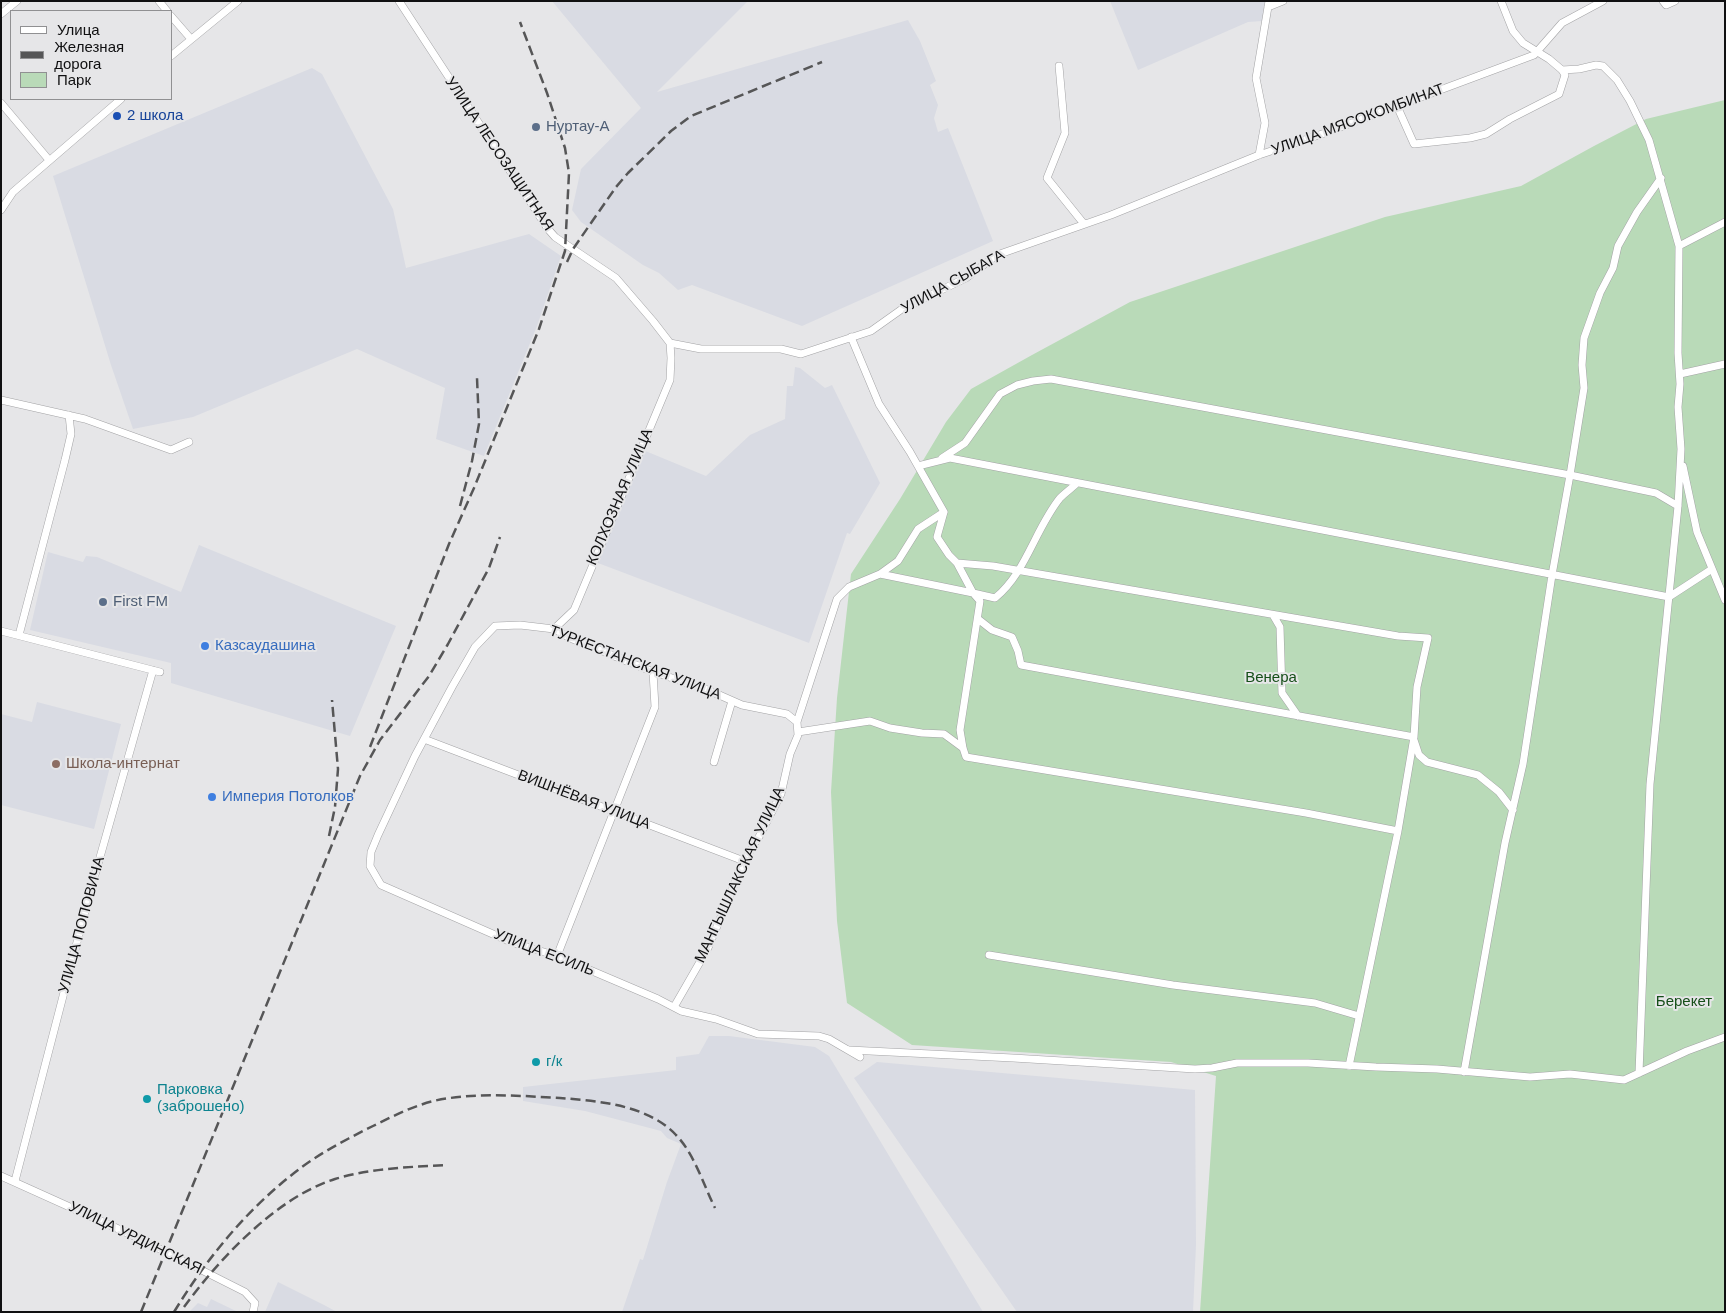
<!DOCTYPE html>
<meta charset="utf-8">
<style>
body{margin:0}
#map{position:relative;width:1726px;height:1313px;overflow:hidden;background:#e6e6e8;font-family:Arial,sans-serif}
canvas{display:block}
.frame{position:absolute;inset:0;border:2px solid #101011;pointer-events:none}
.legend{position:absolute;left:10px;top:10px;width:162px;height:90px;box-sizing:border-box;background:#e6e6e8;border:1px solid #909092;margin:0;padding:6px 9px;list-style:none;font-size:15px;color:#101011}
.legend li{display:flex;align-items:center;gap:10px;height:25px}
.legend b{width:25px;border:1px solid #909092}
</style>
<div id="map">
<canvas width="1726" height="1313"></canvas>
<div class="frame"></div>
<ul class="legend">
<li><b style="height:6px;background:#fff"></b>Улица</li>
<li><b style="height:6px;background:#565657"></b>Железная дорога</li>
<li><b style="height:14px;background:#b9dab8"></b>Парк</li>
</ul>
</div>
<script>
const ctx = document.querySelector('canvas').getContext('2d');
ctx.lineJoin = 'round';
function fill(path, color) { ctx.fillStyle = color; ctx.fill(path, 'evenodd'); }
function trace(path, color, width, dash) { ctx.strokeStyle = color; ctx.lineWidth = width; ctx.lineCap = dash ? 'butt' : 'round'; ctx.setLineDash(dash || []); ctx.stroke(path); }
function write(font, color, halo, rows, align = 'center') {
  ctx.font = font + ' Arial,sans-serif'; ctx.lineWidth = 4; ctx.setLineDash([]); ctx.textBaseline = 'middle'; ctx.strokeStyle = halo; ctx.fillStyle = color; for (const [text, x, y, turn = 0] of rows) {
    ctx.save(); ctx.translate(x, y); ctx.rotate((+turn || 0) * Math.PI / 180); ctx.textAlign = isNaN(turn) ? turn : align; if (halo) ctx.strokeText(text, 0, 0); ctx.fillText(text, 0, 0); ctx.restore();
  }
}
const built = new Path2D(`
 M 552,1 L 748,1 L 657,92 L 908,20 L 920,41 L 936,81 L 930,85 L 938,105 L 934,118 L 938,132 L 948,128 L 993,241 L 802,326 L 692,285 L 678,290 L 659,273 L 643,265 L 581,222 L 572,210 L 581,169 L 641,108 Z
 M 1110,1 L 1265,1 L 1262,21 L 1248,22 L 1138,70 Z
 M 312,68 L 322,74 L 393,209 L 406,268 L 529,234 L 561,256 L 537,326 L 484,456 L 436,439 L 445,388 L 357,349 L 193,417 L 133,429 L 111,365 L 53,176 Z
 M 795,367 L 800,368 L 825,388 L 832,385 L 880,483 L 850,534 L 847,533 L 809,643 L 598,563 L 643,450 L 706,476 L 750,435 L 785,419 L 787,386 L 793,386 Z
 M 199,545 L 396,626 L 350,736 L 171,683 L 171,663 L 30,630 L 48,552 L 83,562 L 86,556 L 97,557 L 181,592 Z
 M 37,702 L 121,724 L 94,829 L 1,805 L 1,714 L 32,722 Z
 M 709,1036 L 729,1036 L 815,1047 L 829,1056 L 983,1312 L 622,1312 L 640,1259 L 643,1260 L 667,1182 L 681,1144 L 667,1138 L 661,1131 L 585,1111 L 523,1101 L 523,1087 L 676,1070 L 676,1057 L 699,1054 Z
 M 877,1062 L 1195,1090 L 1196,1245 L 1193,1312 L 1017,1312 L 854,1078 Z
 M 278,1282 L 324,1305 L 337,1312 L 265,1312 Z
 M 211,1299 L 238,1312 L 189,1312 L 198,1303 L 207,1307 Z`);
const green = new Path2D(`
 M 1725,100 L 1725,1312 L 1200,1312 L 1216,1076 L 1171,1062 L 912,1045 L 847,1003 L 837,921 L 831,792 L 837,698 L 851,574 L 900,499 L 946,422 L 971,389 L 1032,355 L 1130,302 L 1385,217 L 1521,186 L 1594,146 L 1646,119 Z`);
const street = new Path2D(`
 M 159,1 L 167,11
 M 399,1 L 548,229 L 555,237 L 616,278 L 653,321 L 670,343 L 671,358 L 670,380 L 574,610 L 554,629
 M 1663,1 L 1666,5 L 1675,1
 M 1268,7 L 1283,1
 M 1,14 L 17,1
 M 171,16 L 191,39
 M 171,56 L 238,1
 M 1059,66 L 1065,133 L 1047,178 L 1084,224
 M 1562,70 L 1579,69 L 1596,65 L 1603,66 L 1617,80 L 1630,101 L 1649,140 L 1679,246 L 1678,353 L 1680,384 L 1678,407 L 1681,449 L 1678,506 L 1650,784 L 1639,1073
 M 1,103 L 49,160
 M 1397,106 L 1414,144 L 1470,138 L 1486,134 L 1510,119 L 1559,94 L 1565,75 L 1562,70 L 1549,59 L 1523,43 L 1513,31 L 1501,1
 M 1259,155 L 1265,123 L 1256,78 L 1269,1
 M 1,210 L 13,192 L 121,99
 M 1679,246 L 1725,222
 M 851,337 L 879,404 L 910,452 L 944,512 L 937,537 L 949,555 L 957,563 L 993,566 L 1398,636 L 1428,638 L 1417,687 L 1414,737 L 1398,831 L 1349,1066
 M 670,343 L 701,349 L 781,349 L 801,354 L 871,331 L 902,309 L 966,278 L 997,255 L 1111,215 L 1259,155 L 1322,134 L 1534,55 L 1562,23 L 1603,1
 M 1680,374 L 1725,364
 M 1,400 L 85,419 L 171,450 L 189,442
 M 942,458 L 965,443 L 1000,394 L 1017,385 L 1033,381 L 1051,379 L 1570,475 L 1656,493 L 1678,506
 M 918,466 L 950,458 L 1669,597 L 1712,569
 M 1683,466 L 1697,532 L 1725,600
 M 957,563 L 973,593 L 995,598 C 1026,573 1035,529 1060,498 C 1065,493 1072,488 1077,483
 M 880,574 L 973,593 L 980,601 L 960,730 L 963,748 L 966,757 L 1306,813 L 1398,831
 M 1273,615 L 1280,627 L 1282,693 L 1298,716
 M 978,619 L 992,630 L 1012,637 L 1018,651 L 1021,665 L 1414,737
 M 1,631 L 160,672
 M 19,635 L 65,460 L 71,434 L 69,415
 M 797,722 L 837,599 L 849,587 L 880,574 L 898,561 L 918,529 L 944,512
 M 798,732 L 870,721 L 890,728 L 922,733 L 944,734 L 963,748
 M 424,739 L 744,861
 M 1414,740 L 1419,755 L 1427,762 L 1478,775 L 1499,792 L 1513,810
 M 714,762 L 732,701
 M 989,955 L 1173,985 L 1315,1003 L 1359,1016
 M 557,956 L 655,707 L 653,672
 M 674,1007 L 708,948 L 744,861 L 760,835 L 781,794 L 790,754 L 798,735 L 797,722 L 787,714 L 742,705 L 708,690 L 651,671 L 570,638 L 554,629 L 520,625 L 495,626 L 475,647 L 452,687 L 415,756 L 378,835 L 371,852 L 370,866 L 381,885 L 511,942 L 557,956 L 658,999 L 681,1011 L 716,1019 L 758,1034 L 819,1036 L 829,1039 L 860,1057
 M 849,1050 L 1013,1058 L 1195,1069 L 1212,1068 L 1237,1063 L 1308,1063 L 1376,1067 L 1437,1069 L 1530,1077 L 1570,1074 L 1624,1080 L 1687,1051 L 1725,1037
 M 1464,1072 L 1505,843 L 1523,764 L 1552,575 L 1570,475 L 1584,388 L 1582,365 L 1584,338 L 1600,293 L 1613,268 L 1618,246 L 1637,212 L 1661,178
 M 1,1176 L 134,1236 L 245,1292 L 255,1303 L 253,1312
 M 15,1181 L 89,896 L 153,670`);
const rail = new Path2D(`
 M 567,262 L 573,249 L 616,187 L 628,173 L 671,131 L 691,116 L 822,62
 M 460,506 L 472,461 L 479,424 L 477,378
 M 370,747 L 449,544 L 474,488 L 539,329 L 565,251 L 569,173 L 565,148 L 547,93 L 520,22
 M 329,836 L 335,807 L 338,769 L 332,700
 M 184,1307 C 219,1259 277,1197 335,1179 C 372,1168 410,1167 448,1165
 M 141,1312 L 360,776 L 380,740 L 429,676 L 448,644 L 489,568 L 500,537
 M 174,1312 C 207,1258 247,1209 298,1170 C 320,1153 347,1139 373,1126 C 397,1114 423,1101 450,1098 C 487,1093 523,1096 560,1098 C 599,1101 648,1105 676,1135 C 694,1153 704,1186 715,1208`);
const markers = [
 [117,116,5,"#1a4fb4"],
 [536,127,5,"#5c6f8a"],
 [103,602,5,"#5c6f8a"],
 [205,646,5,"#3f7fe0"],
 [56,764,5,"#8d6e63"],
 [212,797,5,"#3f7fe0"],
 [536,1062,5,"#0f9aa8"],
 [147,1099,5,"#0f9aa8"]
];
const transitNames = [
 ["2 школа",127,116]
];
const streetNames = [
 ["УЛИЦА МЯСОКОМБИНАТ",1358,120,-20],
 ["УЛИЦА ЛЕСОЗАЩИТНАЯ",499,154,56],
 ["УЛИЦА СЫБАГА",953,282,-29],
 ["КОЛХОЗНАЯ УЛИЦА",620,497,-67],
 ["ТУРКЕСТАНСКАЯ УЛИЦА",635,663,21],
 ["ВИШНЁВАЯ УЛИЦА",584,800,21],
 ["МАНГЫШЛАКСКАЯ УЛИЦА",740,875,-65],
 ["УЛИЦА ПОПОВИЧА",82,925,-75],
 ["УЛИЦА ЕСИЛЬ",544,953,21],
 ["УЛИЦА УРДИНСКАЯ",135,1238,26]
];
const serviceNames = [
 ["Нуртау-А",546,127],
 ["First FM",113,602]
];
const shopNames = [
 ["Казсаудашина",215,646],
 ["Империя Потолков",222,797]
];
const parkNames = [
 ["Венера",1271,678],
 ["Берекет",1684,1002]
];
const educationNames = [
 ["Школа-интернат",66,764]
];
const cultureNames = [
 ["г/к",546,1062],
 ["Парковка",157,1090],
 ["(заброшено)",157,1107]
];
fill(built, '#d9dbe3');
fill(green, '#b9dab8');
trace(street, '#a3a3a5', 8);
trace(street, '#fff', 7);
trace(rail, '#565657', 2.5, [10, 5]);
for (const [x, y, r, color] of markers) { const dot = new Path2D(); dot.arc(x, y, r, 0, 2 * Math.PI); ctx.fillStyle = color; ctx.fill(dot); trace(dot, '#e6e6e8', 2); }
write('15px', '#164399', '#e6e6e8', transitNames, 'left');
write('15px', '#101011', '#e6e6e8', streetNames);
write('15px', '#4e5e75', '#e6e6e8', serviceNames, 'left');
write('15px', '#366cbe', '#e6e6e8', shopNames, 'left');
write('15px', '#164f19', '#e6e6e8', parkNames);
write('15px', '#785e54', '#e6e6e8', educationNames, 'left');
write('15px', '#0d838f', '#e6e6e8', cultureNames, 'left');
</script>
